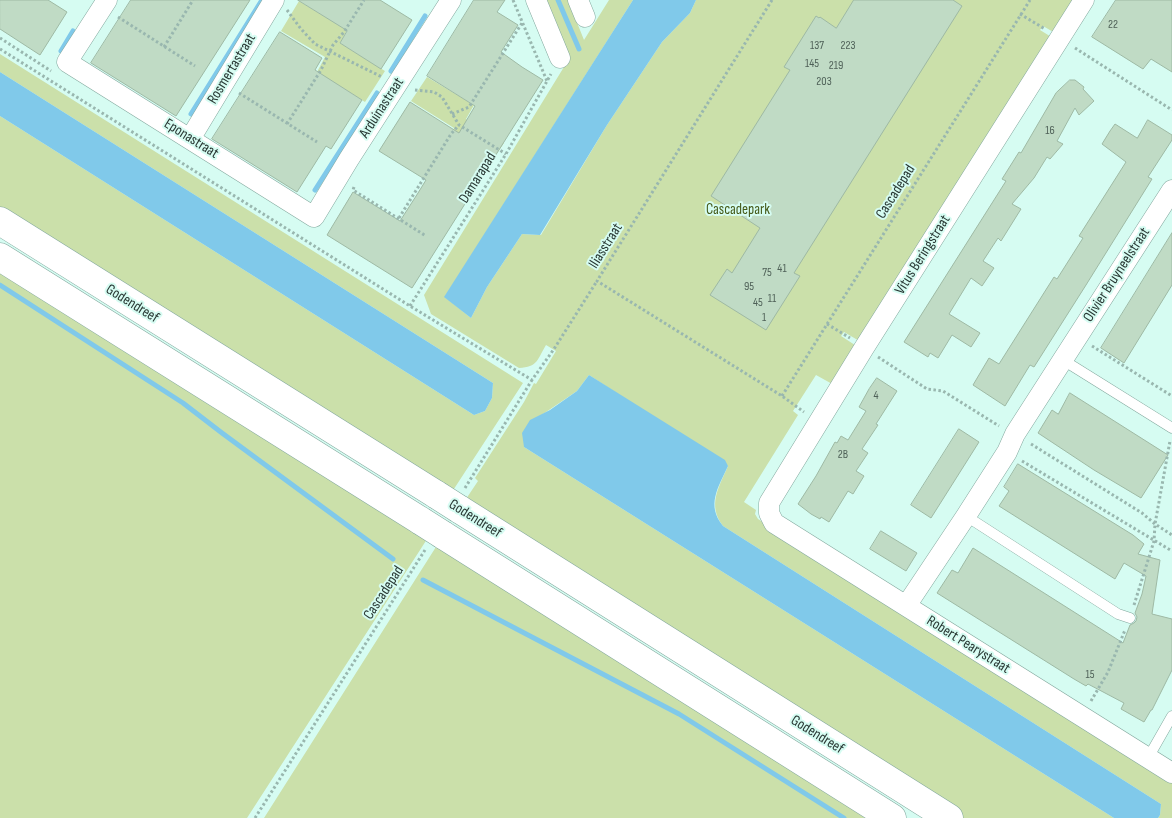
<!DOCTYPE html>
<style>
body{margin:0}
canvas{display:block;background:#d6fcf2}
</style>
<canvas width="1172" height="818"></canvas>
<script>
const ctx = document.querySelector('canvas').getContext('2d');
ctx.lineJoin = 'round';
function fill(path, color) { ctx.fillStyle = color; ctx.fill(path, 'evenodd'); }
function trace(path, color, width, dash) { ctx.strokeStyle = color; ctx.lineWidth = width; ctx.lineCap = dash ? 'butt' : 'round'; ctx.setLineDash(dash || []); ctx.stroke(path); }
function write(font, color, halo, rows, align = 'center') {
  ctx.font = font + ' "Sofia Sans Condensed",sans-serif'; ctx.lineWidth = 4; ctx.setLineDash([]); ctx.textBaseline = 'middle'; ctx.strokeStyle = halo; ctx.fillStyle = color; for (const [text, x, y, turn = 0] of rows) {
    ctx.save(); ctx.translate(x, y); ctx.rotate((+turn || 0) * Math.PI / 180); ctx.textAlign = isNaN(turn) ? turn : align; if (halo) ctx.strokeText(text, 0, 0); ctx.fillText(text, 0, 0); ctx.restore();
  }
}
const green = new Path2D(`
 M 542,0 L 568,0 L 584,40 L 609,0 L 633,0 L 445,297 L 471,318 L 487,287 L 522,234 L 541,235 L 607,125 L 662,42 L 690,13 L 696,0 L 1076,0 L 1055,33 L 1043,26 L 1040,30 L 1053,38 L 861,342 L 844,332 L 841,336 L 858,347 L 834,385 L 816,375 L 793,411 L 798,415 L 744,502 L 756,510 L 755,514 L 758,519 L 1172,779 L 1172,818 L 1158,818 L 1160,815 L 1161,804 L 723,526 C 707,505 719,487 728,466 L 589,375 L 577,391 L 543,414 L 524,447 L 1114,818 L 960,818 L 462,505 L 478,481 L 475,478 L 524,402 L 534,383 L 536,384 L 556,351 L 546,345 C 537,360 538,367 519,368 L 431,314 L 424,295 L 567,62 Z
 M 299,1 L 347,30 L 340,43 L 385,71 L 365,102 L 317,72 L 325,57 L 281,31 Z
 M 0,54 L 523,383 L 450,495 L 0,213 L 0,116 L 474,415 L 485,411 L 492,398 L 493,383 L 0,72 Z
 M 427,77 L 474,105 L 466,119 L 504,143 L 495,156 L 453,131 L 454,128 L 411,101 Z
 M 0,266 L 431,533 L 247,818 L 0,818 Z
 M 441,539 L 883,818 L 264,818 Z`);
const water = new Path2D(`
 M 633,0 L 696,0 L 690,13 L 662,42 L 607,125 L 540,235 L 522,234 L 487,287 L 471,318 L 444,297 Z
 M 0,72 L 493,383 L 492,398 L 485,411 L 474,415 L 0,116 Z
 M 589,375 L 725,460 L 728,466 C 718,488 706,505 723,526 L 1161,804 L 1160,815 L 1158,818 L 1114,818 L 524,447 L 522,433 L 530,420 L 550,410 L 577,391 Z`);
const stream = new Path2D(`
 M 558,0 L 579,49
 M 61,51 L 73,31
 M 391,71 L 425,16
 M 191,114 L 262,0
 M 315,190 L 377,93
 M 0,285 L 183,403 L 222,433 L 393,559
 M 423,580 L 679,714 L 844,818`);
const building = new Path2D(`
 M 0,0 L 48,0 L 67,12 L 40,55 L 0,29 Z
 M 131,0 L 250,0 L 176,116 L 91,63 Z
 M 298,0 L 380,0 L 412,20 L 381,69 L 340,43 L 347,31 Z
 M 474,0 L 505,0 L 497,12 L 518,25 L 501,52 L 522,67 L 543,80 L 412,288 L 327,235 L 353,192 L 400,221 L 418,193 L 426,180 L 379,151 L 410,102 L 459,133 L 475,106 L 427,76 Z
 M 854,0 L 953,0 L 962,6 L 794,273 L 800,276 L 766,330 L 710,295 L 727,269 L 732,273 L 760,228 L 711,196 L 790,70 L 784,67 L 816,16 L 819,18 L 820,17 L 836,28 Z
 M 1116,0 L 1172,0 L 1172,72 L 1151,59 L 1143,69 L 1092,37 Z
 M 280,32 L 322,58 L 315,70 L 362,100 L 331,149 L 326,146 L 297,192 L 212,139 Z
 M 1070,80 L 1075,80 L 1084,87 L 1083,89 L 1094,101 L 1079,115 L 1075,108 L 1057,141 L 1063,144 L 1050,159 L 1047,157 L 1034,178 L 1012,204 L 1021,209 L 1001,241 L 998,238 L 983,261 L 994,268 L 982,286 L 971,278 L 949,314 L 980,333 L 971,347 L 952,335 L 938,358 L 930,353 L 928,357 L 904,342 L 1006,181 L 1002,179 L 1019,152 L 1021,153 L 1056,93 Z
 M 1148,120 L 1172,135 L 1172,140 L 1148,177 L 1152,179 L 1086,285 L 1034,367 L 1030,365 L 1005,406 L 973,385 L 989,358 L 999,364 L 1054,277 L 1057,279 L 1083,238 L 1079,236 L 1126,162 L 1102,144 L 1110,131 L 1115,124 L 1137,138 Z
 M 1172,233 L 1172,285 L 1124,363 L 1101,348 Z
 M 877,378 L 897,391 L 876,424 L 878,425 L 862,449 L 868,453 L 856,471 L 864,476 L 853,494 L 848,491 L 829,522 L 821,517 L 820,519 L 811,514 L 798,504 L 816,476 L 835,442 L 837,443 L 841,436 L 848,440 L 866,411 L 859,407 L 869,389 Z
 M 1070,393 L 1168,455 L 1141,498 L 1094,470 L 1038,433 L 1052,410 L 1058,414 Z
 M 959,429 L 979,442 L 931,518 L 911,505 Z
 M 1018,464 L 1133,535 L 1144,544 L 1138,554 L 1160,560 L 1152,614 L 1172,619 L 1172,670 L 1152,710 L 1151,710 L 1144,722 L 1121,709 L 1124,703 L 1088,684 L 1086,686 L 1074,679 L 937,593 L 952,570 L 958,573 L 973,548 L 1123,643 L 1130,625 L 1134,623 L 1136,621 L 1137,617 L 1135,613 L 1142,594 L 1146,576 L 1124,563 L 1115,579 L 999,506 L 1009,491 L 1004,487 Z
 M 881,531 L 917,553 L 906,571 L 870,549 Z`);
const path = new Path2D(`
 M 513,0 L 547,81
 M 772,0 L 597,281 L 782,396 L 804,412
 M 287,10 L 301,29 L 315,44 L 382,77
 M 1020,14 L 1045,29
 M 118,17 L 195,66
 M 0,38 L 51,71
 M 164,47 L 193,0
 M 1075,48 L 1172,110
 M 0,49 L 410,306 L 532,380 L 554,349 L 597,281
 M 415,90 L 434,92 L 442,97 L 459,125 L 506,154
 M 239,93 L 317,142
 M 452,114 L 469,107 L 522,23
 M 287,124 L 321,70 L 333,45 L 344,32 L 364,0
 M 354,187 L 353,190 L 426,236
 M 399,218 L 451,134 L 459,125
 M 410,306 L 506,154 L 551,74
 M 827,324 L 850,338
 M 1092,346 L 1172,396
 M 878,357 L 927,389 L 943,391 L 999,426
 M 782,396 L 1030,0
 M 1031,444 L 1142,513 L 1155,524 L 1172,535
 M 1022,461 L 1172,551
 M 465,488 L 532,380
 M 1134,605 L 1154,541 L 1155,524 L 1170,441
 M 1091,701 L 1108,672 L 1125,630
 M 255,818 L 425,550`);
const lane = new Path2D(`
 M 1063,360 L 1172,428
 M 966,516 L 1118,614 L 1130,618
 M 1148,758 L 1172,716`);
const street = new Path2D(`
 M 107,0 L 67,62 L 314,217 L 349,159 L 451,0
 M 536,0 L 560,58
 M 578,0 L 585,17
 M 1084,0 L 864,348 L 769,503 L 769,513 L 774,523 L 1172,773
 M 190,139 L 274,0
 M 906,606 L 966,516 L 1007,452 L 1015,434 L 1172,190`);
const secondary = new Path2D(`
 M 0,221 L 437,495
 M 0,257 L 421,521
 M 459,509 L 949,818
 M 443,535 L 892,818`);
const secondaryBridge = new Path2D(`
 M 437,495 L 459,509
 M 421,521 L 443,535`);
const numberNames = [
 ["22",1113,25],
 ["137",817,46],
 ["223",848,46],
 ["145",812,64],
 ["219",836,66],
 ["203",824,82],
 ["16",1050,131],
 ["41",782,269],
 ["75",767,273],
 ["95",749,287],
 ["11",772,299],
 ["45",758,303],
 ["1",764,318],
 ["4",876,396],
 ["2B",843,455],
 ["15",1090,675]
];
const streetNames = [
 ["Rosmertastraat",232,69,-59],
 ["Arduinastraat",382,108,-57],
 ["Eponastraat",191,139,32],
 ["Damarapad",478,178,-58],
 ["Cascadepad",896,192,-58],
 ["Iliasstraat",606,246,-58],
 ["Vitus Beringstraat",923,255,-58],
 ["Olivier Bruyneelstraat",1117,275,-57],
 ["Godendreef",132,304,32],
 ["Godendreef",475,519,32],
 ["Cascadepad",384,593,-57],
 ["Robert Pearystraat",968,645,32],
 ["Godendreef",817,735,32]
];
const parkNames = [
 ["Cascadepark",738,210]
];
fill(green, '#cbe0aa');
fill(water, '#80c9ea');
trace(stream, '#80c9ea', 5);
fill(building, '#c0dbc5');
trace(building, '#9eb9a4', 1);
trace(lane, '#83a89e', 11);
trace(street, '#83a89e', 21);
trace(secondary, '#83a89e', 29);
trace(path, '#99b7af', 3, [2.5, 2.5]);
trace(lane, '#fff', 10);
trace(street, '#fff', 20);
trace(secondary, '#fff', 28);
trace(secondaryBridge, '#83a89e', 29, []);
trace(secondaryBridge, '#fff', 28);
write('12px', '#4f6158', null, numberNames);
write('15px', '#293834', '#d6fcf2', streetNames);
write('15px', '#455a19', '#d6fcf2', parkNames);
</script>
